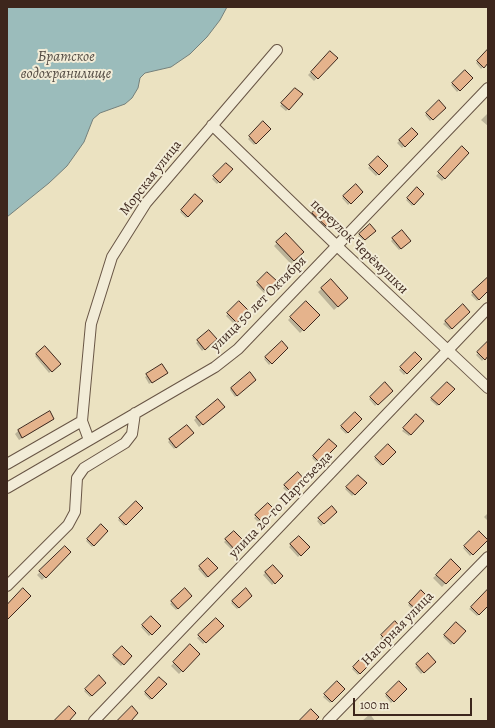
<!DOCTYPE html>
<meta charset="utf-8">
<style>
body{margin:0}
#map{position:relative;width:495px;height:728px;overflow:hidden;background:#ebe2c1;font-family:Alegreya,serif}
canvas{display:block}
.frame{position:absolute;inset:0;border:8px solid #3d261c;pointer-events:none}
.scale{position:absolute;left:353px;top:698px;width:119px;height:18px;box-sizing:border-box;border:2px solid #3d261c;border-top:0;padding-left:5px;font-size:12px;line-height:14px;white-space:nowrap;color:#3d261c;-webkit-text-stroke:3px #f2ecd7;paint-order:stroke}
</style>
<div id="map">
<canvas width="495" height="728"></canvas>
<div class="frame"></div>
<div class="scale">100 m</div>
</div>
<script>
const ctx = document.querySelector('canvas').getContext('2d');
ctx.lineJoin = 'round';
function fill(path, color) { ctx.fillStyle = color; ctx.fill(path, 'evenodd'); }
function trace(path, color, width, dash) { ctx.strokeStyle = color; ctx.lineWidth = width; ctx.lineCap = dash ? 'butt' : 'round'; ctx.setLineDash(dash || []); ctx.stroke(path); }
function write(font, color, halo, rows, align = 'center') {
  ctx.font = font + ' Alegreya,serif'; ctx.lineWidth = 4; ctx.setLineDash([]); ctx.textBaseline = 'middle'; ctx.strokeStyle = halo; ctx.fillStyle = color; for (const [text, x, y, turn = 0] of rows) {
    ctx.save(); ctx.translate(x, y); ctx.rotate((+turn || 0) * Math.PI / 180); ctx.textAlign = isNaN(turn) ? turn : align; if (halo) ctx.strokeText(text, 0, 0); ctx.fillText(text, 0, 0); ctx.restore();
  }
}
const water = new Path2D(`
 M 7,7 L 227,7 L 220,20 L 207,37 L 190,54 L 171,67 L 145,73 L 140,78 L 138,88 L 132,98 L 125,104 L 100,113 L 93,119 L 84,142 L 67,166 L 49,183 L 7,217 Z`);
const shadow = new Path2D(`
 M 488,50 L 488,62 L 481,69 L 476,63 Z
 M 330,52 L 337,58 L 314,81 L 308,75 Z
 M 465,71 L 472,78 L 457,92 L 451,85 Z
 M 295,89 L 301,95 L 286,111 L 280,106 Z
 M 439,102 L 445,108 L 430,121 L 425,115 Z
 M 488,113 L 488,126 L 481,120 Z
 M 263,123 L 269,129 L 254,145 L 248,139 Z
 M 412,129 L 417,134 L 402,148 L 397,143 Z
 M 462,148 L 468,153 L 442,181 L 436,176 Z
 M 378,157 L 387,166 L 376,176 L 368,168 Z
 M 226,164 L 232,169 L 217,184 L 212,179 Z
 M 356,185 L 362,192 L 348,205 L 342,198 Z
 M 417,189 L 423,194 L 412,206 L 406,200 Z
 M 195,196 L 201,201 L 186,218 L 180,212 Z
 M 320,206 L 333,220 L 324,228 L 311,215 Z
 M 370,226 L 374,231 L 362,241 L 358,236 Z
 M 286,234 L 303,252 L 291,264 L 274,246 Z
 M 393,239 L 408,243 L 399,250 L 391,241 Z
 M 267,273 L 275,281 L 264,293 L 256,285 Z
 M 488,279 L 488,290 L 477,301 L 471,295 Z
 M 331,280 L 347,298 L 334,310 L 318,292 Z
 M 239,302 L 247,310 L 234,324 L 226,316 Z
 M 306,302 L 319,315 L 300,333 L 288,320 Z
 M 463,305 L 469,312 L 450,330 L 443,324 Z
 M 209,331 L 216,339 L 202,351 L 196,343 Z
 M 282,342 L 287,348 L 269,365 L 264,359 Z
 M 488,342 L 488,355 L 482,361 L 476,355 Z
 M 45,348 L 59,364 L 49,373 L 35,356 Z
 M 415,353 L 421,359 L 404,375 L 399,370 Z
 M 162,365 L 164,375 L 149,384 L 145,377 Z
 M 253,382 L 235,397 L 230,390 L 231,388 Z
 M 447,383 L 454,389 L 437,406 L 430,400 Z
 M 385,384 L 391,391 L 375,406 L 369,399 Z
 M 220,410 L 199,427 L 194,420 L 197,417 Z
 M 50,412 L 53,419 L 50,422 L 19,440 L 15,434 L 18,431 Z
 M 355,413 L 361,419 L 346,434 L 340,428 Z
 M 416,416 L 423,421 L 409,436 L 402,431 Z
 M 192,433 L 174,449 L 168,442 L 170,440 Z
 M 329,441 L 335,446 L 318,464 L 312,458 Z
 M 388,445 L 394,452 L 381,466 L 374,459 Z
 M 298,474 L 303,479 L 288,493 L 283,488 Z
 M 358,476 L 365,483 L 352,496 L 345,489 Z
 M 136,502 L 142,508 L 124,526 L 118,520 Z
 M 268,504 L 274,510 L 259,523 L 254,518 Z
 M 331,508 L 336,512 L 321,526 L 317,521 Z
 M 488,513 L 488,521 L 484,517 Z
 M 101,525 L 107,531 L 92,547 L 86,541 Z
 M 234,532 L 244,542 L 234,552 L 224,542 Z
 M 479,532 L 486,540 L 470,556 L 463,548 Z
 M 299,537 L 308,547 L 298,557 L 289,547 Z
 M 65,547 L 70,552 L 42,580 L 37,575 Z
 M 208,559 L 217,568 L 206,578 L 198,569 Z
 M 451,561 L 459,569 L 442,587 L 433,578 Z
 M 273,566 L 282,576 L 272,585 L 263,575 Z
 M 185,590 L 191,596 L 176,610 L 170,604 Z
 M 246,590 L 251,596 L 237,609 L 231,603 Z
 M 421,591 L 430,600 L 416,613 L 408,605 Z
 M 487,592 L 488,593 L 488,604 L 477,616 L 469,609 Z
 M 151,618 L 160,626 L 149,636 L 141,627 Z
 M 216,619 L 222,626 L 203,644 L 197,638 Z
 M 395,623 L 402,630 L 386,645 L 380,638 Z
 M 456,623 L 464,631 L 451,645 L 443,637 Z
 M 190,646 L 198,654 L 179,674 L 171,666 Z
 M 122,647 L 131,656 L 121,666 L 112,657 Z
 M 367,653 L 374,659 L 358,675 L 352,669 Z
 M 428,655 L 434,662 L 421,674 L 415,667 Z
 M 99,677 L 105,683 L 90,697 L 84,691 Z
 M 159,678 L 165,684 L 150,700 L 144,694 Z
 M 337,682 L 344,689 L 330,703 L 323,697 Z
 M 399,682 L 406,689 L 391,703 L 385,696 Z
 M 370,714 L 375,721 L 362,721 Z`);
const building = new Path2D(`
 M 488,49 L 488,63 L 484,68 L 477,61 Z
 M 330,51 L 338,58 L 318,79 L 311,72 Z
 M 465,70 L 473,78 L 460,91 L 452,83 Z
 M 295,88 L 303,94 L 289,110 L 281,103 Z
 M 439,100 L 446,108 L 433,120 L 426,113 Z
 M 263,121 L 271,129 L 256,144 L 249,136 Z
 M 412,128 L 418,134 L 405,147 L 399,140 Z
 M 462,146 L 469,153 L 445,179 L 438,172 Z
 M 378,156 L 388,166 L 379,175 L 369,165 Z
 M 226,163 L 233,169 L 220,183 L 213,176 Z
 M 356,184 L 363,192 L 351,204 L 343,196 Z
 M 417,187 L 424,194 L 414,205 L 407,198 Z
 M 195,194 L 203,201 L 188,217 L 181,210 Z
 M 320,205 L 335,220 L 327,227 L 312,213 Z
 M 370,224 L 376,231 L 365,240 L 359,234 Z
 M 402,230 L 411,241 L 401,249 L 392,238 Z
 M 286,233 L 304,252 L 294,261 L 276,242 Z
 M 267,272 L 277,281 L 266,292 L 257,282 Z
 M 488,277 L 488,291 L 479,300 L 472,292 Z
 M 331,279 L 348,298 L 338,307 L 321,288 Z
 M 239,301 L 248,310 L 237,323 L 227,313 Z
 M 306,301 L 320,315 L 304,331 L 290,317 Z
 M 463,304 L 470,312 L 452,329 L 445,321 Z
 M 209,330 L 217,339 L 205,350 L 197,340 Z
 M 282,341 L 288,348 L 272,364 L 265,357 Z
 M 488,341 L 488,356 L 485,360 L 477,352 Z
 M 45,346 L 61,364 L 52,372 L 36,354 Z
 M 415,352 L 422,359 L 407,374 L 400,367 Z
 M 162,364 L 168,373 L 152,383 L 146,374 Z
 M 250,372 L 256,380 L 237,396 L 231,388 Z
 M 385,382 L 393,391 L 378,405 L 370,397 Z
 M 447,382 L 455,389 L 439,405 L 431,398 Z
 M 218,399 L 225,407 L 203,425 L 196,417 Z
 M 50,411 L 54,419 L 22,438 L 18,430 Z
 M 355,412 L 362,419 L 348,433 L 341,426 Z
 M 416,414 L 424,421 L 411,435 L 403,428 Z
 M 187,425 L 194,433 L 176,448 L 169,439 Z
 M 329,439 L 337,446 L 320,463 L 313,456 Z
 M 388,444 L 396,452 L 383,465 L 375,457 Z
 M 298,472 L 304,479 L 291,492 L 284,485 Z
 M 358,475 L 367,483 L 355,495 L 346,487 Z
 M 136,501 L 143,508 L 126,525 L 119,518 Z
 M 268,503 L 275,510 L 262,522 L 255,515 Z
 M 332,506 L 337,512 L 324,524 L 318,518 Z
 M 101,524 L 108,531 L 94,546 L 87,539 Z
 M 234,531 L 245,542 L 236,551 L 225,539 Z
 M 479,531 L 488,540 L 473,555 L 464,546 Z
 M 299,536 L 310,547 L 301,556 L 290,544 Z
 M 65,546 L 71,552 L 46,578 L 39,571 Z
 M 208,558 L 218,568 L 208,577 L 199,566 Z
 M 451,559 L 461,569 L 446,584 L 436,575 Z
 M 273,565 L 283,576 L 275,584 L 265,572 Z
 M 23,588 L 31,596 L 7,620 L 7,605 Z
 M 185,588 L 192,596 L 178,609 L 171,601 Z
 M 246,588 L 252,596 L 239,608 L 232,601 Z
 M 488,589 L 488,606 L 479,615 L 471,607 Z
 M 421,590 L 431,600 L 419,612 L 409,603 Z
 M 151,616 L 161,626 L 152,635 L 142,625 Z
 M 216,618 L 224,626 L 206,643 L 198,635 Z
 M 395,621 L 403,630 L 389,643 L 381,635 Z
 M 456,622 L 466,631 L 454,644 L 444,635 Z
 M 190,644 L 200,654 L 183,672 L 173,662 Z
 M 122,646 L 132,656 L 124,665 L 113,655 Z
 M 367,652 L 375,659 L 360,674 L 353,667 Z
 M 428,653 L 436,662 L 424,673 L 416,664 Z
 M 99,675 L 106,683 L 92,696 L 85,689 Z
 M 159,677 L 167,684 L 152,699 L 145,692 Z
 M 337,681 L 345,689 L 332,702 L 324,694 Z
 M 399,681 L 407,689 L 394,702 L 386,694 Z
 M 69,706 L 76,713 L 69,721 L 54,721 Z
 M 132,706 L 138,713 L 131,721 L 117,721 Z
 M 311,709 L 319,717 L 315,721 L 299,721 Z`);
const minor = new Path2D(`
 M 212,125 L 337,246 L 488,388
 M 89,440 L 82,421 L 91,324 L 112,257 L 146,203 L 277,50
 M 7,464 L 82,421
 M 7,488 L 215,367 L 238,349 L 488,88
 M 7,586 L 68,525 L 75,512 L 77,478 L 84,468 L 125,443 L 132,434 L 135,413
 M 94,721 L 488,308
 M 328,721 L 488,557`);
const streetNames = [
 ["Морская улица",151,178,-52],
 ["переулок Черёмушки",359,247,44],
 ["улица 50 лет Октября",259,304,-45],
 ["улица 20-го Партсъезда",281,505,-46],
 ["Нагорная улица",398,629,-46]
];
const waterNames = [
 ["Братское",66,57],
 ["водохранилище",66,74]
];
fill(water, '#9bbcbb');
trace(water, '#75807b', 1);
fill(shadow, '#0003');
fill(building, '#e5b38c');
trace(building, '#3d261c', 1);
trace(minor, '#685545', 12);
trace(minor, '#f2ecd7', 10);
write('14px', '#3d261c', '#f2ecd7', streetNames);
write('italic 15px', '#544c44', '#f2ecd7', waterNames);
</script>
